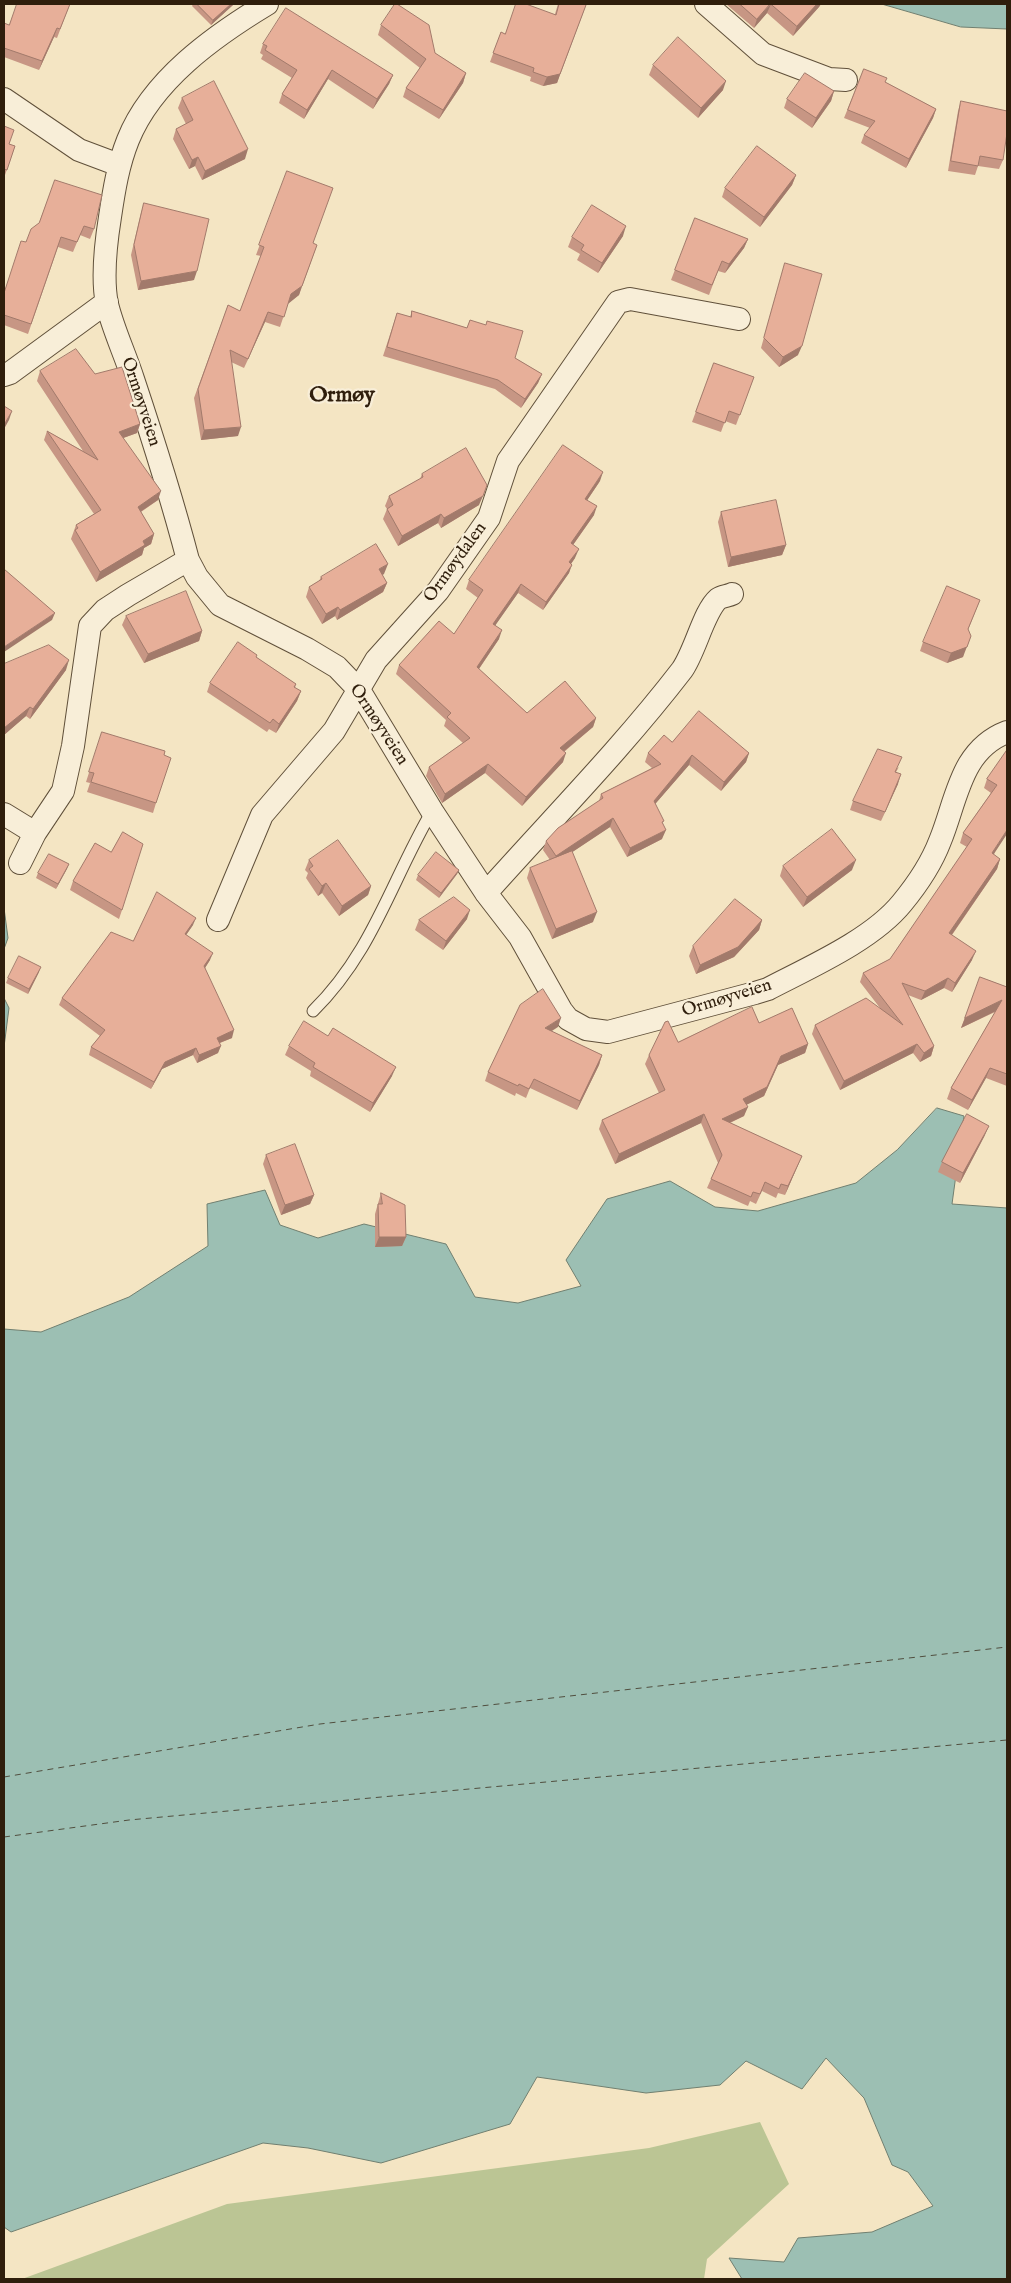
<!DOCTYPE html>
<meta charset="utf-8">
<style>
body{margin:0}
#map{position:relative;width:1011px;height:2283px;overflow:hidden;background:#f4e5c3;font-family:"IM FELL English",serif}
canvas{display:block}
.frame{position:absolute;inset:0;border:5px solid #2f1e0c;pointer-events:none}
</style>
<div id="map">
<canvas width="1011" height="2283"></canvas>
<div class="frame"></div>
</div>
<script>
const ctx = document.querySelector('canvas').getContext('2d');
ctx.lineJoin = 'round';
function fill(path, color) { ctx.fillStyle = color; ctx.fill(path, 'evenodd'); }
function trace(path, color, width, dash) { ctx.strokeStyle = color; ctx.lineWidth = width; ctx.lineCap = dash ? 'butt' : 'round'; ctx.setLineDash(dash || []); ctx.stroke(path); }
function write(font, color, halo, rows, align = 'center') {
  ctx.font = font + ' "IM FELL English",serif'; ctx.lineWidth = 4.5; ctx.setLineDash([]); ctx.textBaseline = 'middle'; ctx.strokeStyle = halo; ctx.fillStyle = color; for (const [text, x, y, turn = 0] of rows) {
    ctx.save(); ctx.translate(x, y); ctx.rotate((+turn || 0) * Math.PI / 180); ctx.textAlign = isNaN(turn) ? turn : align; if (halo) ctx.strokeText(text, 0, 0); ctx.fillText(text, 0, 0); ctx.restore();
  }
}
const green = new Path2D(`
 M 760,2122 L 789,2184 L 707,2259 L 704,2279 L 22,2279 L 227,2204 L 649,2148 Z`);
const water = new Path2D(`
 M 882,4 L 1007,4 L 1007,29 L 961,27 Z
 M 4,908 L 8,938 L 4,949 Z
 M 4,998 L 9,1008 L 4,1047 Z
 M 937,1108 L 964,1116 L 952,1204 L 1007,1208 L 1007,2279 L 742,2279 L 729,2258 L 784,2262 L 798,2238 L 872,2232 L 933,2206 L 908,2172 L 892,2165 L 864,2098 L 826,2058 L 802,2089 L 746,2061 L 720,2085 L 646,2093 L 537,2077 L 510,2124 L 381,2163 L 308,2148 L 263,2143 L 11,2232 L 4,2227 L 4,1329 L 41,1332 L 129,1297 L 208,1246 L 207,1204 L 265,1190 L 280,1225 L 318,1238 L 364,1224 L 446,1244 L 475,1297 L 518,1303 L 581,1286 L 566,1260 L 607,1199 L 670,1181 L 715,1207 L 758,1211 L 856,1183 L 897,1150 Z`);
const ferry = new Path2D(`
 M 4,1777 L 320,1724 L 1007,1647
 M 4,1837 L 129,1820 L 1007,1740`);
const service = new Path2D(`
 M 313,1011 C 373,952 391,881 432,811`);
const minor = new Path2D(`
 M 267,4 C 214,36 152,80 128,140 C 118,165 114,190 110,217 C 106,242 102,279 107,304 C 113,329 125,354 133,379 C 153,439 172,499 188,560 L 197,577 L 220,605 L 307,649 L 337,667 L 359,690 L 432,811 L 486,893 L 520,937 L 561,1010 L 568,1019 L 586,1029 L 608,1032 L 755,993 L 768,989 C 810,967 872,940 902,903 C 916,886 932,862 940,841 C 957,800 960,750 1007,732
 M 706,4 L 763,54 L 829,79 L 846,80
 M 4,99 L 79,150 L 119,165
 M 4,375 L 10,373 L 107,302
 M 4,814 L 35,833
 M 20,863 L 35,833 L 63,791 L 73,746 L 90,626 L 105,610 L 128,595 L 188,560
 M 486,893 C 552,819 622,748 682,670 C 695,652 704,611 718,599 C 722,596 728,596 732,594
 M 218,920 L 262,815 L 334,731 L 376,660 L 438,591 L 489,518 L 508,461 L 618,302 L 630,299 L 739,319`);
const wall = new Path2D(`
 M 70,4 L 57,38 L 54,37 L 39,70 L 4,57 L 4,23 L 9,25 Z
 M 193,4 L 234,4 L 233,5 L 211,25 L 192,6 Z
 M 558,4 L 583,4 L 557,83 L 543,86 L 530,81 L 531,77 L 490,62 L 501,32 L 505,34 L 555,14 Z
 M 726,4 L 821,4 L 819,7 L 793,36 L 767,13 L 754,28 Z
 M 381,25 L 435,53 L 466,73 L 463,83 L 439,119 L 403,97 L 406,88 L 420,68 L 378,35 Z
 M 263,44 L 393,75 L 389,84 L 373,109 L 328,79 L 304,119 L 279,103 L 282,94 L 292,78 L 261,59 L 263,55 L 260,53 Z
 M 653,65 L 723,90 L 698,118 L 649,75 Z
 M 864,69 L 885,82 L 936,109 L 933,118 L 906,168 L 861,143 L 864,135 L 870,128 L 844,118 Z
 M 834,91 L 831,101 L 812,128 L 784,108 L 787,99 Z
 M 182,98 L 245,159 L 202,180 L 195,166 L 189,169 L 173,139 L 176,129 L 186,124 L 178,108 Z
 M 961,101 L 1003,160 L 999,169 L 978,166 L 975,175 L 948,171 L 958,111 Z
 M 4,126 L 9,144 L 15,146 L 4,178 Z
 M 287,171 L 313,244 L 299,295 L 288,303 L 280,327 L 265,322 L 244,368 L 231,362 L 238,436 L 201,440 L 194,398 L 228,305 L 240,311 L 261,256 L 256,255 Z
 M 796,175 L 792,185 L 760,227 L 722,197 L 725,188 Z
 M 55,180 L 94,229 L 90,239 L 80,235 L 73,252 L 58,247 L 28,334 L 4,325 L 4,292 L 26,242 L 39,223 Z
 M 144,203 L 194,280 L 138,290 L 131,255 L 141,213 Z
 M 695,218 L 748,239 L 744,248 L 725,273 L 718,271 L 709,295 L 671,280 Z
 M 623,236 L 598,273 L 577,260 L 580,254 L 568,247 L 572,237 Z
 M 785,263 L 798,355 L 779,367 L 761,348 L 782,273 Z
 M 412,311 L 467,328 L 470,320 L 515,358 L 542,374 L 538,383 L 521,408 L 495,389 L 383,356 L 397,313 L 410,317 Z
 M 714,363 L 754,377 L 736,425 L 725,421 L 721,432 L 692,422 Z
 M 40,371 L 95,374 L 140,424 L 137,433 L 123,438 L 158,500 L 141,512 L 154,534 L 151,544 L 144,548 L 142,555 L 96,582 L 71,539 L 76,525 L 94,514 L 44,440 L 47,431 L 83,451 L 37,381 Z
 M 422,474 L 479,505 L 441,528 L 438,523 L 398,546 L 383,519 L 387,509 L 385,506 L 389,496 L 420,479 Z
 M 600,481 L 587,500 L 594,515 L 573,545 L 575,558 L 571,564 L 569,573 L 543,610 L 518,593 L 495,625 L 499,639 L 479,669 L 527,713 L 596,718 L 593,727 L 564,752 L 563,762 L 522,806 L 485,773 L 442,803 L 426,776 L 429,767 L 463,743 L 444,726 L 446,720 L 396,674 L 399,665 L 454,634 L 478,598 L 466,589 L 469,580 Z
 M 721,512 L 786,545 L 782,555 L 728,567 L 718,522 Z
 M 384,574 L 382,575 L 387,583 L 383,592 L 337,620 L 335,616 L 322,624 L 306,597 L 309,587 L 319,581 L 321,577 Z
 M 980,600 L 968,630 L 963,657 L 947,663 L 920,651 L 923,642 Z
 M 126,616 L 202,631 L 199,641 L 144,663 L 122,625 Z
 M 257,655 L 256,657 L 296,684 L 295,688 L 301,691 L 297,701 L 276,733 L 269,729 L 267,732 L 207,692 L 210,683 Z
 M 4,664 L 66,670 L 30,719 L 26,716 L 4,735 Z
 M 102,732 L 156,803 L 153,813 L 87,792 L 90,783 L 86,782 Z
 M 672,742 L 749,753 L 746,762 L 721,791 L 689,765 L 655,804 L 663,824 L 662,839 L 627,857 L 610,827 L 572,852 L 593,922 L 552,939 L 527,878 L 530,868 L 550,860 L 543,850 L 546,841 L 599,801 L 601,794 L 652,768 L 645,762 L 648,753 Z
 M 1007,750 L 994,855 L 1000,859 L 997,869 L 952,935 L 972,960 L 952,992 L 944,988 L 921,1000 L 908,995 L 934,1046 L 931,1056 L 920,1062 L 913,1053 L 840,1090 L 812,1034 L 815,1025 L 880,1008 L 860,982 L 863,973 L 890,959 L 967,847 L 960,843 L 963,833 L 991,793 L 984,788 L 987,779 Z
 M 899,767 L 896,772 L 898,784 L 881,821 L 850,810 L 853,801 Z
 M 309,860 L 371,886 L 368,895 L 339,916 L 322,893 L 318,896 L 306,878 L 308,873 L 305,870 Z
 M 69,864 L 56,889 L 36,878 L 38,873 Z
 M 783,866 L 852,870 L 803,907 L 780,876 Z
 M 459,870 L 457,874 L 439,898 L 416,880 L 418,875 Z
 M 73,881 L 122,910 L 119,919 L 70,890 Z
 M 467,919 L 443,950 L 415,930 L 419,920 Z
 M 762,920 L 759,930 L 734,957 L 696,974 L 689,956 L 693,946 Z
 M 193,925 L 186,935 L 210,960 L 205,968 L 232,1038 L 220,1043 L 218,1053 L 197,1063 L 193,1055 L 162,1069 L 151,1089 L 89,1055 L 91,1047 L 100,1036 L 59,1005 L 62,998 L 133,941 Z
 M 39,972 L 28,994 L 6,983 L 8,978 Z
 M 980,977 L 1007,987 L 1007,1086 L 986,1078 L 968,1110 L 947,1099 L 951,1088 L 995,1012 L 961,1028 Z
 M 759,1023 L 808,1044 L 805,1053 L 778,1065 L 764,1096 L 746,1105 L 744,1116 L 730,1123 L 802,1156 L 785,1195 L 778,1193 L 776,1198 L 762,1191 L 756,1204 L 750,1201 L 748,1206 L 707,1188 L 718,1163 L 701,1123 L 615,1164 L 599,1129 L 602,1120 L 659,1093 L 645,1064 L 649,1055 L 678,1042 Z
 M 558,1027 L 551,1031 L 602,1055 L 599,1065 L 577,1110 L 530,1088 L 526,1098 L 516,1093 L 515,1096 L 485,1081 L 488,1072 Z
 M 289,1046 L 392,1076 L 370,1112 L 310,1076 L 311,1071 L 285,1055 Z
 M 985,1135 L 960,1183 L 938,1172 L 942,1162 Z
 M 266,1155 L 314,1195 L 310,1204 L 281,1215 L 263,1164 Z
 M 381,1193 L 406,1237 L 402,1246 L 375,1247 L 375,1214 Z`);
const shadedWall = new Path2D(`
 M 231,4 L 234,4 L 233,5 L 211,25 L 213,20 Z
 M 771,4 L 767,13 L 754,28 L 757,19 Z
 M 817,4 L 821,4 L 819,7 L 793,36 L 797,26 Z
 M 586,5 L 557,83 L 543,86 L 547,77 Z
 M 57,28 L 54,37 L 39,70 L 42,61 Z
 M 332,70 L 328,79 L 304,119 L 307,110 Z
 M 466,73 L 463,83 L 439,119 L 443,110 Z
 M 393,75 L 389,84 L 373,109 L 377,99 Z
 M 726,81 L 723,90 L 698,118 L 701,108 Z
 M 834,91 L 831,101 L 812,128 L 816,118 Z
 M 936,109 L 933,118 L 906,168 L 909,159 Z
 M 248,149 L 245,159 L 202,180 L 205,171 Z
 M 198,157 L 195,166 L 189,169 L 192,160 Z
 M 796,175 L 792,185 L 760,227 L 764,217 Z
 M 626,226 L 623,236 L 598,273 L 602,263 Z
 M 748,239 L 744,248 L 725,273 L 729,264 Z
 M 317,245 L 299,295 L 288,304 L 291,294 Z
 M 197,271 L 194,280 L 138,290 L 141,281 Z
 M 268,312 L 265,322 L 244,368 L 248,359 Z
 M 802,346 L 798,355 L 779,367 L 783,357 Z
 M 542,374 L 538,383 L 521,408 L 525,399 Z
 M 12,411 L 9,420 L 4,429 L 4,425 Z
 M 140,424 L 137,433 L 115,441 L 119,432 Z
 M 241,427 L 238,436 L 201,440 L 204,430 Z
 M 603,472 L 600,481 L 582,508 L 585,499 Z
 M 161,491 L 158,500 L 134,516 L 138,507 Z
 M 483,496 L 479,505 L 441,528 L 444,518 Z
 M 597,506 L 594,515 L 568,552 L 571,543 Z
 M 441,514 L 438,523 L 398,546 L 402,536 Z
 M 154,534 L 151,544 L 144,548 L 142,555 L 96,582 L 100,572 L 143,541 Z
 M 786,545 L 782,555 L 728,567 L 731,557 Z
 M 579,549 L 575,558 L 566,571 L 569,562 Z
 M 388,564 L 384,574 L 375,579 L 379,569 Z
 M 572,565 L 569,573 L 543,610 L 546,602 Z
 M 387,583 L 383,592 L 337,620 L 340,610 Z
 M 521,584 L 518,593 L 490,633 L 493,624 Z
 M 338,607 L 335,616 L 322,624 L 326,614 Z
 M 55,613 L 52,620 L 4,652 L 4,647 Z
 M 502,630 L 499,639 L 474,676 L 477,667 Z
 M 202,631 L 199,641 L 144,663 L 148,654 Z
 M 971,636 L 963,657 L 947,663 L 951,653 Z
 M 69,660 L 66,670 L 30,719 L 33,709 Z
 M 301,691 L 297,701 L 276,733 L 279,724 Z
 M 30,707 L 26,716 L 4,735 L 4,728 Z
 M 596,718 L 593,727 L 557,757 L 560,748 Z
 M 566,753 L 563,762 L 522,806 L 526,797 Z
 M 749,753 L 746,762 L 721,791 L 724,782 Z
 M 692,755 L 689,765 L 650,810 L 654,801 Z
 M 488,764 L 485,773 L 442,803 L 445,794 Z
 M 901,774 L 898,784 L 881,821 L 885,812 Z
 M 613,818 L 610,827 L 553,865 L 556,856 Z
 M 666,830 L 662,839 L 627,857 L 630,848 Z
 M 1007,830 L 1007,834 L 988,863 L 992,853 Z
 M 1000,859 L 997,869 L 946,943 L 949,933 Z
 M 856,860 L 852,870 L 803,907 L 807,897 Z
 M 69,864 L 67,869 L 56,889 L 58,884 Z
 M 459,870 L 457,874 L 439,898 L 441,893 Z
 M 326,883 L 322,893 L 318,896 L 322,886 Z
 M 371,886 L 368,895 L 339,916 L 342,906 Z
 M 470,910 L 467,919 L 443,950 L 446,941 Z
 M 597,912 L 593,922 L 552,939 L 556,929 Z
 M 196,918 L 193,925 L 182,941 L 185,934 Z
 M 762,920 L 759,930 L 734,957 L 696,974 L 700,965 Z
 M 976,951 L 972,960 L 952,992 L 955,983 Z
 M 213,953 L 210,960 L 201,974 L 204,966 Z
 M 41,967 L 39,972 L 28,994 L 29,989 Z
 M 948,978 L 944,988 L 921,1000 L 925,991 Z
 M 1002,1000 L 998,1010 L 961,1028 L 965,1018 Z
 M 561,1018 L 558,1027 L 542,1037 L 545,1028 Z
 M 234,1030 L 232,1038 L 214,1045 L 217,1038 Z
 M 808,1044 L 805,1053 L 778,1065 L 764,1096 L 740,1108 L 743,1099 L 781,1056 Z
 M 917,1044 L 913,1053 L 840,1090 L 844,1081 Z
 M 221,1046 L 218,1053 L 197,1063 L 199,1055 Z
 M 934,1046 L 931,1056 L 920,1062 L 924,1053 Z
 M 196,1048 L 193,1055 L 162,1069 L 151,1089 L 154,1082 L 165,1062 Z
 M 602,1055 L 599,1065 L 577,1110 L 580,1101 Z
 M 396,1067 L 392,1076 L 370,1112 L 373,1103 Z
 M 990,1068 L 986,1078 L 968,1110 L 972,1100 Z
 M 748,1107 L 744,1116 L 718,1128 L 722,1119 Z
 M 704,1114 L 701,1123 L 615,1164 L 619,1154 Z
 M 989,1126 L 985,1135 L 960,1183 L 963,1173 Z
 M 802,1156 L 798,1165 L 785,1195 L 788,1186 Z
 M 314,1195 L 310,1204 L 281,1215 L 285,1205 Z
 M 379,1237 L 406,1237 L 402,1246 L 375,1247 Z`);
const building = new Path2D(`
 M 17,4 L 70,4 L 60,29 L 57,28 L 42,61 L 4,48 L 4,23 L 9,25 Z
 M 197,4 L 231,4 L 213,20 Z
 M 395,4 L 397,4 L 429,25 L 435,53 L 466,73 L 443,110 L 406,88 L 426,59 L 381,25 Z
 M 516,4 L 526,4 L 556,15 L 559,4 L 583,4 L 586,5 L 560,74 L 547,77 L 533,72 L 534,68 L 493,53 L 501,32 L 505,34 Z
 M 740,4 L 770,4 L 757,19 Z
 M 771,4 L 817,4 L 797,26 Z
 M 286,8 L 393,75 L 377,99 L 332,70 L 307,110 L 282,94 L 297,70 L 265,50 L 267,46 L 263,44 Z
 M 678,37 L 726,81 L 701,108 L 653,65 Z
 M 864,69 L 887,78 L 885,82 L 936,109 L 909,159 L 864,135 L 875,121 L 848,110 Z
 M 805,73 L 834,91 L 816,118 L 787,99 Z
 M 214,81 L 248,149 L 205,171 L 198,157 L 192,160 L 176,129 L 193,120 L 182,98 Z
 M 961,101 L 1007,111 L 1007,133 L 1003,160 L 980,156 L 978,166 L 951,161 Z
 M 4,126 L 14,130 L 9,144 L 15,146 L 7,170 L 4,169 Z
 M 757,146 L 796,175 L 764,217 L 725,188 Z
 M 287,171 L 333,188 L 313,243 L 317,245 L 302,286 L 291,294 L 284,317 L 268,312 L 248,359 L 230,350 L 241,427 L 204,430 L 198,389 L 228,305 L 240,311 L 264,247 L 259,245 Z
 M 55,180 L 102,195 L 94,229 L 84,226 L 77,242 L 61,237 L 31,324 L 4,315 L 4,293 L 21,241 L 26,242 L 31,229 L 39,223 Z
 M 144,203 L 209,219 L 197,271 L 141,281 L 134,245 Z
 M 592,205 L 626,226 L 602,263 L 581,250 L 584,245 L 572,237 Z
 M 695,218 L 748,239 L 729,264 L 722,261 L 712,285 L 675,270 Z
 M 785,263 L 822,274 L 802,346 L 783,357 L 764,338 Z
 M 412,311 L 467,328 L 470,320 L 486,325 L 487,321 L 523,331 L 515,358 L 542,374 L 525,399 L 498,380 L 387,347 L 397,313 L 411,317 Z
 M 76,349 L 95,374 L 122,367 L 140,424 L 119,432 L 161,491 L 138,507 L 154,534 L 143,541 L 145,545 L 100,572 L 75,530 L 78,528 L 76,525 L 101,510 L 47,431 L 98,460 L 40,371 Z
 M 714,363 L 754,377 L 740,415 L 729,411 L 725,423 L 696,412 Z
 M 4,406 L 12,411 L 4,425 Z
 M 563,445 L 603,472 L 585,499 L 597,506 L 571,543 L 579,549 L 569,562 L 572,565 L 546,602 L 521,584 L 493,624 L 502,630 L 477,667 L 527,713 L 565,681 L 596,718 L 560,748 L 566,753 L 526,797 L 488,764 L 445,794 L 429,767 L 470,738 L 447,717 L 451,713 L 399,665 L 439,621 L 454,634 L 483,590 L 469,580 Z
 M 466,448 L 487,485 L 483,496 L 444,518 L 441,514 L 402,536 L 387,509 L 393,505 L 389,496 L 423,477 L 422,474 Z
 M 776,500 L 786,545 L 731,557 L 721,512 Z
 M 376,544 L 388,564 L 379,569 L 387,583 L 340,610 L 338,607 L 326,614 L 309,587 L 322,579 L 321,577 Z
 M 4,569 L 55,613 L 4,647 Z
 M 947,586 L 980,600 L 968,629 L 971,636 L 967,647 L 951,653 L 923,642 Z
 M 186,591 L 202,631 L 148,654 L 126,616 Z
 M 238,642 L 257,655 L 256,657 L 296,684 L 294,687 L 301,691 L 279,724 L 273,719 L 270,723 L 210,683 Z
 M 49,645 L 69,660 L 33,709 L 30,707 L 4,728 L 4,664 Z
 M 699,711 L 749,753 L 724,782 L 692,755 L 654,801 L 664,821 L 662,822 L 666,830 L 630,848 L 613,818 L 556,856 L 546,841 L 558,828 L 603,798 L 601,794 L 661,764 L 648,753 L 664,735 L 672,742 Z
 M 102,732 L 165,751 L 164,755 L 171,758 L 156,803 L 91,782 L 94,773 L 89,772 Z
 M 878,749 L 902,757 L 895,772 L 901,774 L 885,812 L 853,801 Z
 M 1007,750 L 1007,830 L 992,853 L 1000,859 L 949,933 L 976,951 L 955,983 L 948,978 L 925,991 L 902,983 L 934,1046 L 924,1053 L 917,1044 L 844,1081 L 815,1025 L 866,998 L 903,1025 L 863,973 L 890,959 L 972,839 L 963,833 L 997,785 L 987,779 Z
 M 832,829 L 856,860 L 807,897 L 783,866 Z
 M 123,832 L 143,844 L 122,910 L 73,881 L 95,843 L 111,852 Z
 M 338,840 L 371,886 L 342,906 L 326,883 L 322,886 L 309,869 L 313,866 L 309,860 Z
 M 572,851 L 597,912 L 556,929 L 530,868 Z
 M 436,852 L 459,870 L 441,893 L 418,875 Z
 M 49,854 L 69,864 L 58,884 L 38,873 Z
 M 157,892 L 196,918 L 185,934 L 213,953 L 204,966 L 234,1030 L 217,1038 L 221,1046 L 199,1055 L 196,1048 L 165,1062 L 154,1082 L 91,1047 L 105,1030 L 62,998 L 111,932 L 133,941 Z
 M 454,897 L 470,910 L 446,941 L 419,920 Z
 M 735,899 L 762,920 L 738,947 L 700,965 L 693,946 Z
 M 19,956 L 41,967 L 29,989 L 8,978 Z
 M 980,977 L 1007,987 L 1007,1074 L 990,1068 L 972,1100 L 951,1088 L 1002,1000 L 965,1018 Z
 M 543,989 L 561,1018 L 545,1028 L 602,1055 L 580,1101 L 534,1079 L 529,1089 L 519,1084 L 518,1086 L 488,1072 L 520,1005 Z
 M 752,1007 L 759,1023 L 792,1008 L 808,1044 L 781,1056 L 767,1087 L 743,1099 L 748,1107 L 722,1119 L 802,1156 L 788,1186 L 781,1184 L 779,1189 L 765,1182 L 760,1194 L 753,1192 L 751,1197 L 711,1179 L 722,1155 L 704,1114 L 619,1154 L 602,1120 L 665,1090 L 649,1055 L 665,1022 L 668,1021 L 678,1042 Z
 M 304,1021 L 328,1036 L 333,1028 L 396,1067 L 373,1103 L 313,1067 L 315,1063 L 289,1046 Z
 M 967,1114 L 989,1126 L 963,1173 L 942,1162 Z
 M 295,1144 L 314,1195 L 285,1205 L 266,1155 Z
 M 381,1193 L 405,1205 L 406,1237 L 379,1237 L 378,1204 L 382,1204 Z`);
const streetNames = [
 ["Ormøyveien",140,402,72],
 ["Ormøydalen",456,563,-54],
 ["Ormøyveien",378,725,57],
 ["Ormøyveien",727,999,-17]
];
const districtNames = [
 ["Ormøy",342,396]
];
fill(green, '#bbc594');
fill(water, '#9cbfb3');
trace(water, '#707f70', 1);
trace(ferry, '#504e3e', 1, [6, 5]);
trace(service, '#60503a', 13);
trace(minor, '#60503a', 24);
trace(service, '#f8eed8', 11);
trace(minor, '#f8eed8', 22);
fill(wall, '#c79684');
fill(shadedWall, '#a27a6b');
fill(building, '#e7af99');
trace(building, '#a27a6b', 1);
write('18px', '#2f1e0c', '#f8eed8', streetNames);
write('bold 22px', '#2f1e0c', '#f8eed8', districtNames);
</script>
